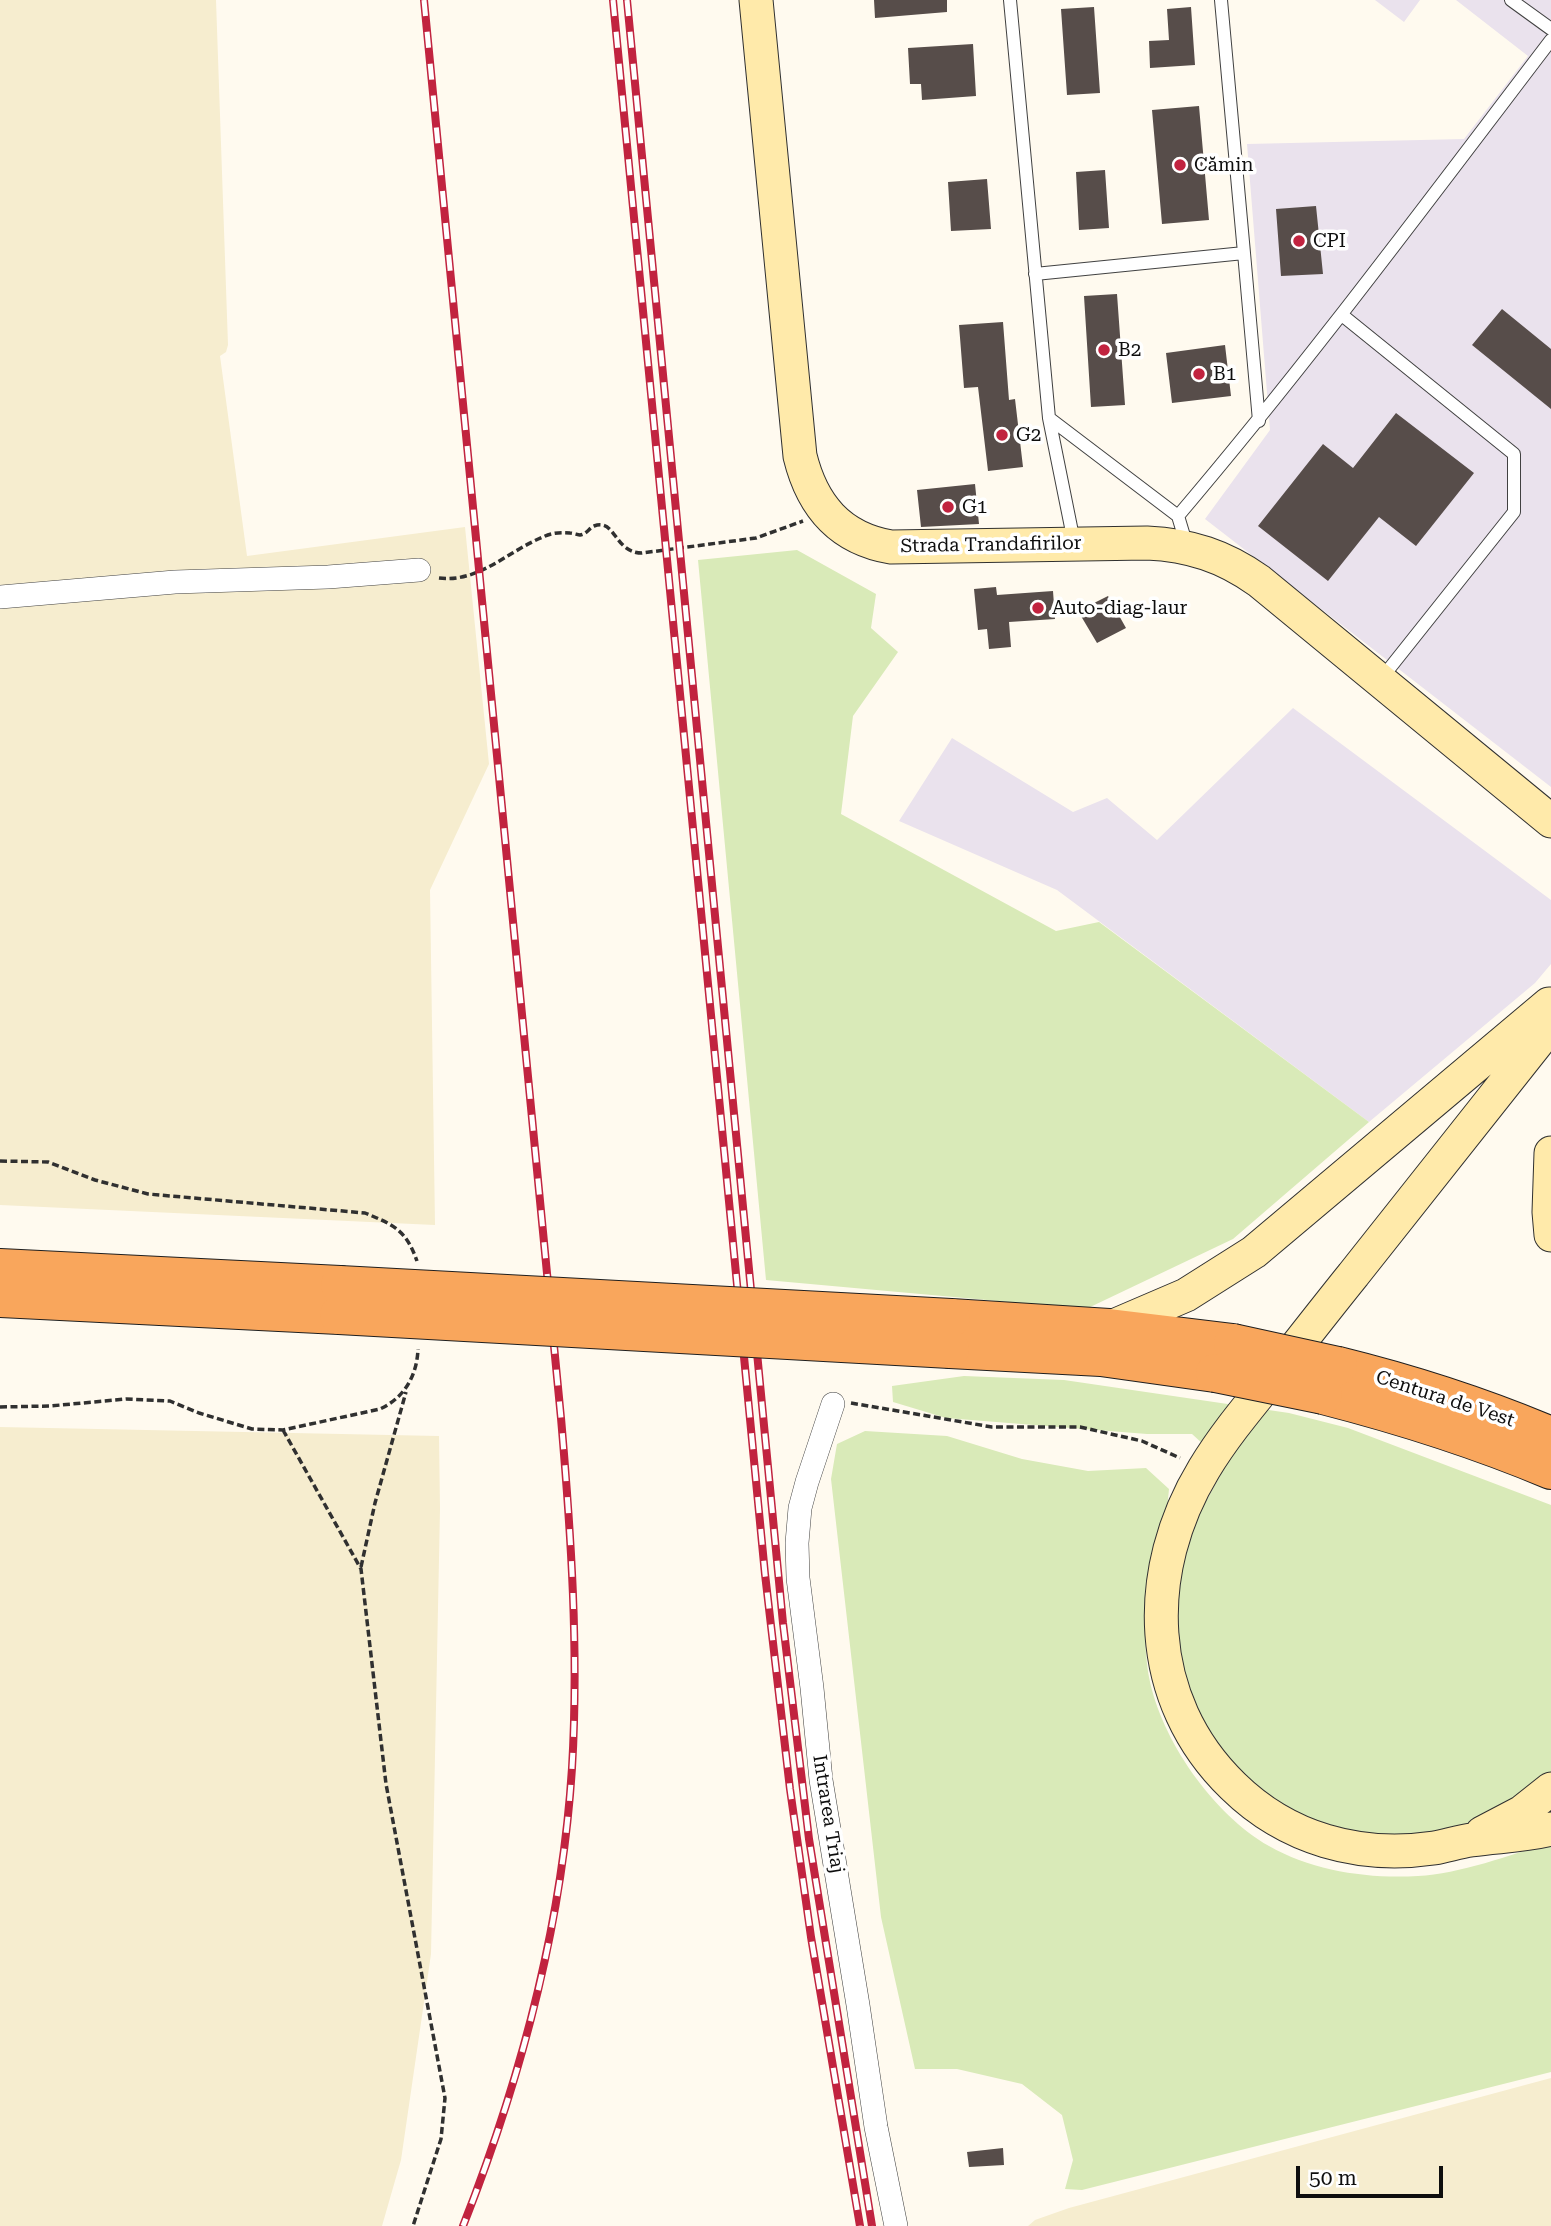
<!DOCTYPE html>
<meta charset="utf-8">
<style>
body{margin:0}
#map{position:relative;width:1551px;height:2226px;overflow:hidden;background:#fffaef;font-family:"Roboto Serif",serif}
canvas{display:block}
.scale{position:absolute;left:1296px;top:2166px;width:147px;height:32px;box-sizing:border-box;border:4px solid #0e0e0e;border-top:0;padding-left:9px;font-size:21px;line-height:24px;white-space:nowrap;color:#0e0e0e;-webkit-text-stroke:5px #fff;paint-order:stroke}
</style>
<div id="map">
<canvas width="1551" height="2226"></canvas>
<div class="scale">50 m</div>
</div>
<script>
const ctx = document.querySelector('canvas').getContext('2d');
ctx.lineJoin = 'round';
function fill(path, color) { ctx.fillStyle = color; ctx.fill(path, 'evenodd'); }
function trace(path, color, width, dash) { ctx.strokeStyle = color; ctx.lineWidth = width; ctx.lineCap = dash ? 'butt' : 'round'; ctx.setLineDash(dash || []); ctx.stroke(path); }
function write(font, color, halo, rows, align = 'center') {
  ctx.font = font + ' "Roboto Serif",serif'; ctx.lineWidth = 7; ctx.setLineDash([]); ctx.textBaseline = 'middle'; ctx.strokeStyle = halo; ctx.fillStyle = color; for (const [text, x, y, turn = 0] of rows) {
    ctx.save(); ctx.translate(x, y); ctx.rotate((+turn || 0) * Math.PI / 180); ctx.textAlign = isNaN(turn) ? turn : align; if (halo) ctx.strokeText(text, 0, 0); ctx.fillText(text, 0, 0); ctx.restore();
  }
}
const industrial = new Path2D(`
 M 1375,0 L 1420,0 L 1404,22 Z
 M 1456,0 L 1551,0 L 1551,787 L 1205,519 L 1270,430 L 1247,144 L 1464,139 L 1528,56 Z
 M 1293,708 L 1551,900 L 1551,964 L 1535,983 L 1369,1122 L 1057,890 L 899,821 L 952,738 L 1073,812 L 1107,798 L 1157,840 Z`);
const farmland = new Path2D(`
 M 0,0 L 216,0 L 228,345 L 226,352 L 220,356 L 247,556 L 465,527 L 489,764 L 430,890 L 435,1225 L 0,1205 Z
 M 0,1427 L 439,1436 L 440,1509 L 431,1954 L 401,2160 L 382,2226 L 0,2226 Z
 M 1551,2078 L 1551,2226 L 1028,2226 L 1035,2220 L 1069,2208 Z`);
const green = new Path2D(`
 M 797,550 L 876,594 L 871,628 L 898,652 L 853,716 L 841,814 L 1056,931 L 1099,922 L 1369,1122 L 1233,1239 L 1086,1309 L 766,1280 L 698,560 Z
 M 964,1376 L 1064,1380 L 1289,1413 L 1348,1428 L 1551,1505 L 1551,1808 L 1443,1832 L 1368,1838 L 1282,1810 L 1219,1750 L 1195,1708 L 1181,1659 L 1176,1612 L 1188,1534 L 1226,1465 L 1192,1434 L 1147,1434 L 946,1418 L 893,1402 L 892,1386 Z
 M 865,1431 L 947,1436 L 1022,1459 L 1088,1471 L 1146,1468 L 1169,1489 C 1166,1532 1153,1572 1146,1614 C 1144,1630 1146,1661 1149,1677 C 1161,1740 1213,1814 1269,1846 C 1313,1871 1368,1879 1418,1876 C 1459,1874 1511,1855 1551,1842 L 1551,2072 L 1082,2190 L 1065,2189 L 1073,2160 L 1062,2115 L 1022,2084 L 957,2069 L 915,2069 L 881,1917 L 831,1479 L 837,1444 Z`);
const building = new Path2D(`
 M 874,0 L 947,0 L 947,12 L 875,18 Z
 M 1094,7 L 1100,93 L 1067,95 L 1061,9 Z
 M 1191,7 L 1195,65 L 1150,68 L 1149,41 L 1169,40 L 1167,9 Z
 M 973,44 L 976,96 L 922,100 L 921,84 L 910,84 L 908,48 Z
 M 1199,106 L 1209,220 L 1162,224 L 1152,110 Z
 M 1105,170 L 1109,228 L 1079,230 L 1076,172 Z
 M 987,179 L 991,229 L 951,231 L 948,182 Z
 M 1316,206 L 1323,274 L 1281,276 L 1276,209 Z
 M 1117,294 L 1125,405 L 1091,407 L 1084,296 Z
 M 1502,309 L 1551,349 L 1551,409 L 1472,345 Z
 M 1003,322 L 1009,400 L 1015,399 L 1023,467 L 988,471 L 978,387 L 964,388 L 959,325 Z
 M 1225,345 L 1231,396 L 1172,403 L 1166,353 Z
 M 1396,413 L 1474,473 L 1416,546 L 1379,517 L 1328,581 L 1258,526 L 1323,444 L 1353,468 Z
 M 975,484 L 979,524 L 921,527 L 917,490 Z
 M 996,587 L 997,595 L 1053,591 L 1055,619 L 1009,622 L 1011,647 L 989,649 L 987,629 L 978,630 L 974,589 Z
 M 1108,596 L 1126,628 L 1097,643 L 1078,611 Z
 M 1003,2148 L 1004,2165 L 969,2167 L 967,2152 Z`);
const path = new Path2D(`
 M 439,578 C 479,583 508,551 543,537 C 551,533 561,532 570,533 C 573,533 578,535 580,535 C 587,534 589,528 594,526 C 616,518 614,553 642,553 L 756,538 L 803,521
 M 0,1161 L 48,1162 L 95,1180 L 148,1194 L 365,1213 C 394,1225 406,1230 417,1261
 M 851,1403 L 992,1427 L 1080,1427 L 1142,1441 L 1180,1458
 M 0,1407 L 50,1406 L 126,1399 L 170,1401 L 199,1413 L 252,1429 L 283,1430 L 380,1409 C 404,1398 417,1376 418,1349
 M 283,1430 L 361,1569 L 386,1784 L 445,2098 L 441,2139 L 413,2226
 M 361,1567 L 375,1503 L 406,1392`);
const service = new Path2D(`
 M 1010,0 L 1049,418 L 1074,542
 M 1221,0 L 1244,253
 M 1511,0 L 1551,29
 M 1035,274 L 1244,253 L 1259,421
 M 1342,315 L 1514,454 L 1514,512 L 1381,679
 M 1049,418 L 1178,516
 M 1187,546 L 1178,516 C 1309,362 1429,200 1551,40`);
const minor = new Path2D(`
 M 0,597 L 175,582 L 328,577 L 419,570
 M 833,1404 L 807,1482 L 800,1508 L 797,1543 L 798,1578 L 812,1688 L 821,1780 L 858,2005 L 876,2127 L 896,2226`);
const secondary = new Path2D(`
 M 756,0 L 800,456 C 812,505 839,538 891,547 L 1147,543 C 1190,545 1224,556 1259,581 L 1551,821
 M 1551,1025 C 1485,1109 1419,1192 1353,1275 C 1324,1311 1296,1347 1267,1384 C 1245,1411 1222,1439 1204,1469 C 1142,1571 1144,1700 1233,1786 C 1287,1839 1359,1859 1434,1848 C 1446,1846 1458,1842 1471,1840 C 1498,1836 1524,1836 1551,1829
 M 1551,1153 L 1549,1212 L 1551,1235
 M 1109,1328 L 1186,1295 L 1254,1252 L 1549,1004
 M 1482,1833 L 1522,1812 L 1551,1789`);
const trunk = new Path2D(`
 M 0,1268 L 340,1285
 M 0,1298 L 339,1315
 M 951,1318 L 1109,1328 L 1233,1343
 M 950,1349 L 1101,1357 L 1215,1373
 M 1338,1366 C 1411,1384 1482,1407 1551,1436
 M 1323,1395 C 1401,1415 1477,1439 1551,1470`);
const rail = new Path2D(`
 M 424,0 L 561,1418 C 571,1534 579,1651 572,1768 C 562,1926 521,2079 463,2226
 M 613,0 L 765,1574 L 790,1789 L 811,1937 L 860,2226
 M 627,0 L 783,1623 L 809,1839 L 872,2226`);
const trunkBridge = new Path2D(`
 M 340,1285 L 951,1318
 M 339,1315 L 950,1349
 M 1233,1343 L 1338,1366
 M 1215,1373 L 1323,1395`);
const markers = [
 [1180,165,7,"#c1233f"],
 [1299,241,7,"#c1233f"],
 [1104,350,7,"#c1233f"],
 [1199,374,7,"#c1233f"],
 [1002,435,7,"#c1233f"],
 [948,507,7,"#c1233f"],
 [1038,608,7,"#c1233f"]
];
const poiNames = [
 ["Cămin",1194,165],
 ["CPI",1313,241],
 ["B2",1118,350],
 ["B1",1213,374],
 ["G2",1016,435],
 ["G1",962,507],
 ["Auto-diag-laur",1052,608]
];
const streetNames = [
 ["Strada Trandafirilor",991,545,-1],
 ["Centura de Vest",1445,1399,18],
 ["Intrarea Triaj",828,1814,81]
];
fill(industrial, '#eae2ed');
fill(farmland, '#f6edcf');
fill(green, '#d9eab8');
fill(building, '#574d4a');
trace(service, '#414141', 14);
trace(minor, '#414141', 24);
trace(secondary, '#303030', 35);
trace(trunk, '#1f1f1f', 40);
trace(path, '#303030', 3.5, [7, 3.5]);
trace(service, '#fff', 12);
trace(minor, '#fff', 23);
trace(secondary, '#ffeaaa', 33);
trace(trunk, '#f9a65c', 38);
trace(rail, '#c1233f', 8);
trace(rail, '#fff', 5, [16]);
trace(trunkBridge, '#1f1f1f', 40, []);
trace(trunkBridge, '#f9a65c', 38);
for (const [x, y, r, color] of markers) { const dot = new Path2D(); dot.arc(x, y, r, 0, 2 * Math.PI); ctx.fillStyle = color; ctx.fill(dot); trace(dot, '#fff', 2.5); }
write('19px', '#0e0e0e', '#fff', poiNames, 'left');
write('19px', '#0e0e0e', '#fff', streetNames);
</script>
